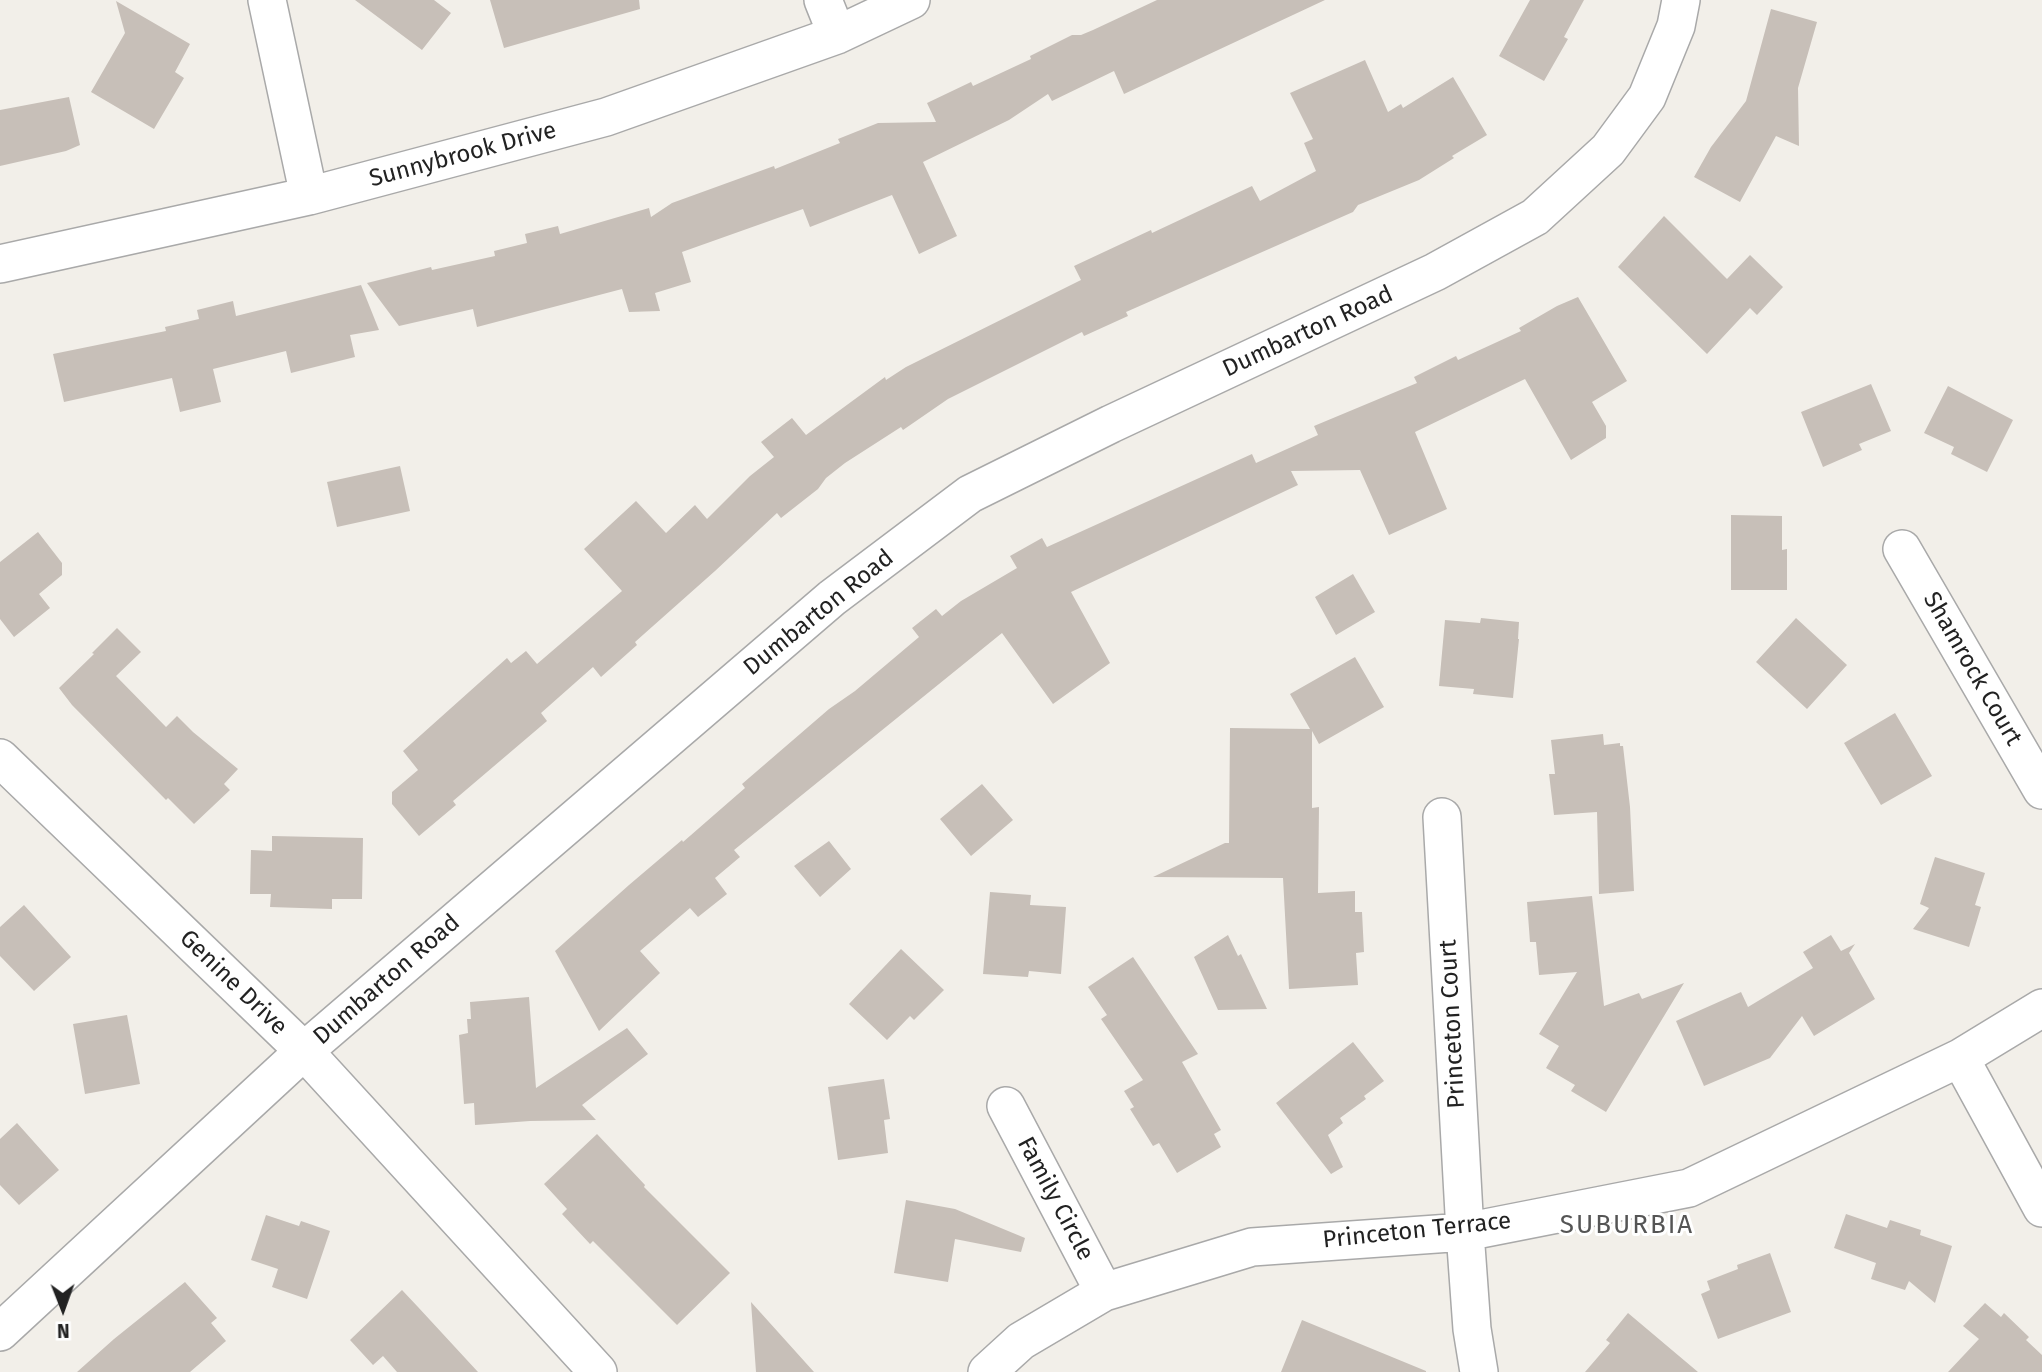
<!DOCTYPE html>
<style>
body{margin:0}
#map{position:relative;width:2042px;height:1372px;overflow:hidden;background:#f2efe9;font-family:"Fira Sans",sans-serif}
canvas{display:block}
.north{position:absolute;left:28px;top:1274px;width:70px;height:70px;-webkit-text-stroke:5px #fff;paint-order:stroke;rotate:179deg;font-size:19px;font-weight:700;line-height:28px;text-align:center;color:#222}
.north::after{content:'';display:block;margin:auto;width:24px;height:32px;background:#222;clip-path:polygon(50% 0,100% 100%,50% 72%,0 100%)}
</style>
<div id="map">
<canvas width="2042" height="1372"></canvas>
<div class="north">N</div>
</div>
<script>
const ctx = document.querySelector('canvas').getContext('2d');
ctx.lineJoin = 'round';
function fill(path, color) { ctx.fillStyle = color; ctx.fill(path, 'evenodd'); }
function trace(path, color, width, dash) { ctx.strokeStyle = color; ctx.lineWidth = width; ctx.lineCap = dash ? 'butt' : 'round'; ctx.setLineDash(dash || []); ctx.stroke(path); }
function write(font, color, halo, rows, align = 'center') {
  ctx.font = font + ' "Fira Sans",sans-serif'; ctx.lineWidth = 6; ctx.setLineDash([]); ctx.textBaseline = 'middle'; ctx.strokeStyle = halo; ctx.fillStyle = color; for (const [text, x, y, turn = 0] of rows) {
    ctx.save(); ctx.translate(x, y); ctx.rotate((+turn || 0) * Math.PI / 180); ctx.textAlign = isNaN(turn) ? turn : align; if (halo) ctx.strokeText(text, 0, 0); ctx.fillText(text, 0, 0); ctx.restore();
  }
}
const building = new Path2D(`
 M 355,0 L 434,0 L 451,13 L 422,50 Z
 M 490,0 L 639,0 L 640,9 L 504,48 Z
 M 1157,0 L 1325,0 L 1124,94 L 1114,71 L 1052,101 L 1048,94 L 1009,120 L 923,162 L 957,236 L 919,254 L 892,195 L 810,227 L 803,209 L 682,252 L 691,282 L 655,293 L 660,311 L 629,312 L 622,289 L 477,327 L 473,309 L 399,326 L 367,283 L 431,267 L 432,270 L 495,256 L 494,251 L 527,243 L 525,234 L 558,226 L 560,234 L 649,208 L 651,217 L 672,203 L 774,166 L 775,169 L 840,143 L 838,139 L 878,123 L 936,122 L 927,103 L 971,82 L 973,86 L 1031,59 L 1030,56 L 1072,35 L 1081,35 L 1093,30 Z
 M 1530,0 L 1584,0 L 1564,37 L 1568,39 L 1544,81 L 1499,56 Z
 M 116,1 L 190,44 L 175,72 L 184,78 L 154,129 L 91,92 L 125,33 Z
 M 1771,9 L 1817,22 L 1798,88 L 1799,146 L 1776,136 L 1740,202 L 1694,177 L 1711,147 L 1746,101 Z
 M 1365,60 L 1388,112 L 1401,104 L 1403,108 L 1453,77 L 1487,135 L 1452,156 L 1454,158 L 1419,180 L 1358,205 L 1353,212 L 1126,312 L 1128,316 L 1084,336 L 1082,332 L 948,399 L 903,430 L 901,427 L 845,463 L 826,478 L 818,489 L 781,518 L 777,513 L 715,571 L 635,642 L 637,645 L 601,677 L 593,667 L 541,713 L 547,721 L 453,801 L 456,805 L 419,836 L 392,804 L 392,792 L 418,770 L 403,751 L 507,658 L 511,663 L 526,651 L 537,664 L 622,591 L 584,549 L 636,501 L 666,533 L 695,505 L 707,519 L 750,476 L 774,457 L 761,442 L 792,418 L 806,435 L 885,377 L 886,380 L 906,367 L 1081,280 L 1074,266 L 1151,230 L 1152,233 L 1252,186 L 1260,201 L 1316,171 L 1304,143 L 1313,139 L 1290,93 Z
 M 69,97 L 80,145 L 66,151 L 0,166 L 0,110 Z
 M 1664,216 L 1727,279 L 1750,255 L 1783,287 L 1757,315 L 1750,308 L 1707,354 L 1618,267 Z
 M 361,285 L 379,330 L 350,335 L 355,357 L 291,373 L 286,351 L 213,369 L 221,402 L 180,412 L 172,378 L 64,402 L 53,354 L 166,331 L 165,327 L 199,319 L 197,310 L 233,301 L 236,316 Z
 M 1578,297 L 1627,381 L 1592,402 L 1606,426 L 1606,438 L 1571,460 L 1525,379 L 1415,432 L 1447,509 L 1389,535 L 1360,470 L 1291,471 L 1298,485 L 1071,592 L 1110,663 L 1053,704 L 1002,633 L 734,850 L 740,857 L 715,878 L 727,894 L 698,917 L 690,908 L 640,951 L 660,973 L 599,1031 L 555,951 L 629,885 L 682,840 L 683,842 L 745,788 L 742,784 L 829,709 L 855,691 L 919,637 L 912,628 L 936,609 L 942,616 L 961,601 L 1017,568 L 1010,556 L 1042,538 L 1047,547 L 1252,454 L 1256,463 L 1318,435 L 1314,426 L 1417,383 L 1414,377 L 1456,356 L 1458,360 L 1521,331 L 1519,328 L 1557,306 Z
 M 1871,384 L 1891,431 L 1859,444 L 1862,450 L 1823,467 L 1801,412 Z
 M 1948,386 L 2013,420 L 1987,472 L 1951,454 L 1954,447 L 1924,433 Z
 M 400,466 L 410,511 L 337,527 L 327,482 Z
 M 1731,515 L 1782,516 L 1782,550 L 1787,549 L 1787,590 L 1731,590 Z
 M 38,532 L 62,563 L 62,575 L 39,594 L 50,608 L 14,637 L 0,619 L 0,562 Z
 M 1353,574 L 1375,612 L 1336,635 L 1315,597 Z
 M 1481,618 L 1519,622 L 1518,639 L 1519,639 L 1513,698 L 1473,694 L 1474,689 L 1439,686 L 1445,620 L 1480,623 Z
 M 1796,618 L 1847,665 L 1807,709 L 1756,662 Z
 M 117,628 L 141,652 L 116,676 L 166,727 L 177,716 L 193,732 L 238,769 L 224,784 L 230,790 L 194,824 L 168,798 L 166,800 L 72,705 L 59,688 L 94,654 L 92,653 Z
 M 1355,657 L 1384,707 L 1319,744 L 1312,731 L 1312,808 L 1319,807 L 1318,893 L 1355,891 L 1355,912 L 1362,912 L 1364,952 L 1356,953 L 1358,985 L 1289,989 L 1283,878 L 1153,877 L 1225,843 L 1229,843 L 1230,728 L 1310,729 L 1290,694 Z
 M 1895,713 L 1932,776 L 1881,805 L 1844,743 Z
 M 1603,734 L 1604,745 L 1620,743 L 1620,746 L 1623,746 L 1630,807 L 1634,891 L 1599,894 L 1597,812 L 1554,815 L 1549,774 L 1555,774 L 1551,740 Z
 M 982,784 L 1013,820 L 971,856 L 940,819 Z
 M 272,836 L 363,838 L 362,899 L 332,899 L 332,909 L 270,907 L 271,894 L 250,894 L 251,850 L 272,851 Z
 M 829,841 L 851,869 L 820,897 L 794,866 Z
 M 1935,857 L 1985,873 L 1975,905 L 1981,907 L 1969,947 L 1913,929 L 1929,908 L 1920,904 Z
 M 990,892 L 1031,895 L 1030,905 L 1066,907 L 1061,974 L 1029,971 L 1028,977 L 983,974 Z
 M 1592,896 L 1604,1006 L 1639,993 L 1642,999 L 1684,983 L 1606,1112 L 1571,1091 L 1575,1085 L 1546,1068 L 1559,1046 L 1539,1034 L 1577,972 L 1539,975 L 1536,942 L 1530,942 L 1527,902 Z
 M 24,905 L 71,957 L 34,991 L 0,956 L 0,927 Z
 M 1228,935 L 1238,956 L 1241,954 L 1267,1009 L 1218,1010 L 1194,957 Z
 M 1831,935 L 1841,951 L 1855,944 L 1849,953 L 1875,999 L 1814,1036 L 1802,1016 L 1770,1058 L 1704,1086 L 1676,1021 L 1741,992 L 1748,1007 L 1813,968 L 1803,952 Z
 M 901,949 L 944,990 L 914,1020 L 910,1016 L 887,1040 L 849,1004 Z
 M 1133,957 L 1198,1054 L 1182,1062 L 1221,1130 L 1214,1134 L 1221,1147 L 1177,1173 L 1159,1143 L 1153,1146 L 1130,1109 L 1134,1107 L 1124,1091 L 1143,1080 L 1101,1019 L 1107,1015 L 1088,987 Z
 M 529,997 L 536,1088 L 627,1028 L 648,1054 L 582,1105 L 596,1120 L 530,1121 L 475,1125 L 474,1103 L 464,1104 L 459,1035 L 468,1033 L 467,1019 L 471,1019 L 470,1002 Z
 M 127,1015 L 140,1084 L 85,1094 L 73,1024 Z
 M 1353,1042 L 1384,1081 L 1364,1096 L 1366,1099 L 1340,1118 L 1343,1123 L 1328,1135 L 1343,1167 L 1331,1174 L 1276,1103 Z
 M 884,1079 L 890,1119 L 884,1120 L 888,1153 L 838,1160 L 828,1087 Z
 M 17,1123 L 59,1170 L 19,1205 L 0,1185 L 0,1139 Z
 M 597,1134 L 645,1185 L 644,1187 L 730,1273 L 677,1325 L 593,1241 L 590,1244 L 562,1214 L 567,1209 L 544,1184 Z
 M 906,1200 L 955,1209 L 1025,1238 L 1021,1252 L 955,1239 L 948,1282 L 894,1273 Z
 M 1846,1214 L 1887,1228 L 1890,1220 L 1921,1230 L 1920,1235 L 1952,1246 L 1935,1303 L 1909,1281 L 1905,1290 L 1871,1279 L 1876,1263 L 1834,1248 Z
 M 266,1215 L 299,1226 L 301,1221 L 330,1231 L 307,1299 L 272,1287 L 278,1269 L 251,1260 Z
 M 1770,1253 L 1791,1312 L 1718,1339 L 1701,1294 L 1710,1290 L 1707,1281 L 1738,1269 L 1737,1265 Z
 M 185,1282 L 217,1318 L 211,1323 L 226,1341 L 190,1372 L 77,1372 L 114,1339 Z
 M 402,1290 L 418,1307 L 478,1372 L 397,1372 L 383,1356 L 373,1365 L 350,1340 Z
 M 751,1302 L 814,1372 L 756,1372 Z
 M 1985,1303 L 2001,1317 L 2004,1313 L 2029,1337 L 2026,1340 L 2042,1355 L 2042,1372 L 1948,1372 L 1979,1339 L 1963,1326 Z
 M 1628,1313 L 1698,1372 L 1585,1372 L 1610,1343 L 1606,1340 Z
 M 1302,1320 L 1426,1371 L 1426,1372 L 1281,1372 Z`);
const street = new Path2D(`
 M 267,0 L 309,196
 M 823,0 L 837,35
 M 0,264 L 309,196 L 606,117 L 837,35 L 911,0
 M 1902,549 L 2042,790
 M 0,758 L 304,1051 L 598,1372
 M 1442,817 L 1465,1232 L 1472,1329 L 1479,1372
 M 1960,1058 L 2042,1208
 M 1006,1106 L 1104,1292
 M 0,1332 L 304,1051 L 832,598 L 970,494 L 1111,424 L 1435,272 L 1535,217 L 1608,150 L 1647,97 L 1676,26 L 1681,0
 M 987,1372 L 1021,1341 L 1104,1292 L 1252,1247 L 1465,1232 L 1689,1188 L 1960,1058 L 2042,1008`);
const streetNames = [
 ["Sunnybrook Drive",463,155,-15],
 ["Dumbarton Road",1308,332,-25],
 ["Dumbarton Road",819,613,-39],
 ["Shamrock Court",1972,669,60],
 ["Dumbarton Road",387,980,-41],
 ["Genine Drive",233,983,44],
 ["Princeton Court",1453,1024,-93],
 ["Family Circle",1055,1199,62],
 ["Princeton Terrace",1417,1231,-6]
];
const neighbourhoodNames = [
 ["SUBURBIA",1627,1226]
];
fill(building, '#c7bfb8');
trace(street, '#a9a9a9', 40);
trace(street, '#fff', 37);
write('24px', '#222', '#fff', streetNames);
ctx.letterSpacing = '2px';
write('26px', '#555', '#fff', neighbourhoodNames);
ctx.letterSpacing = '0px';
</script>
